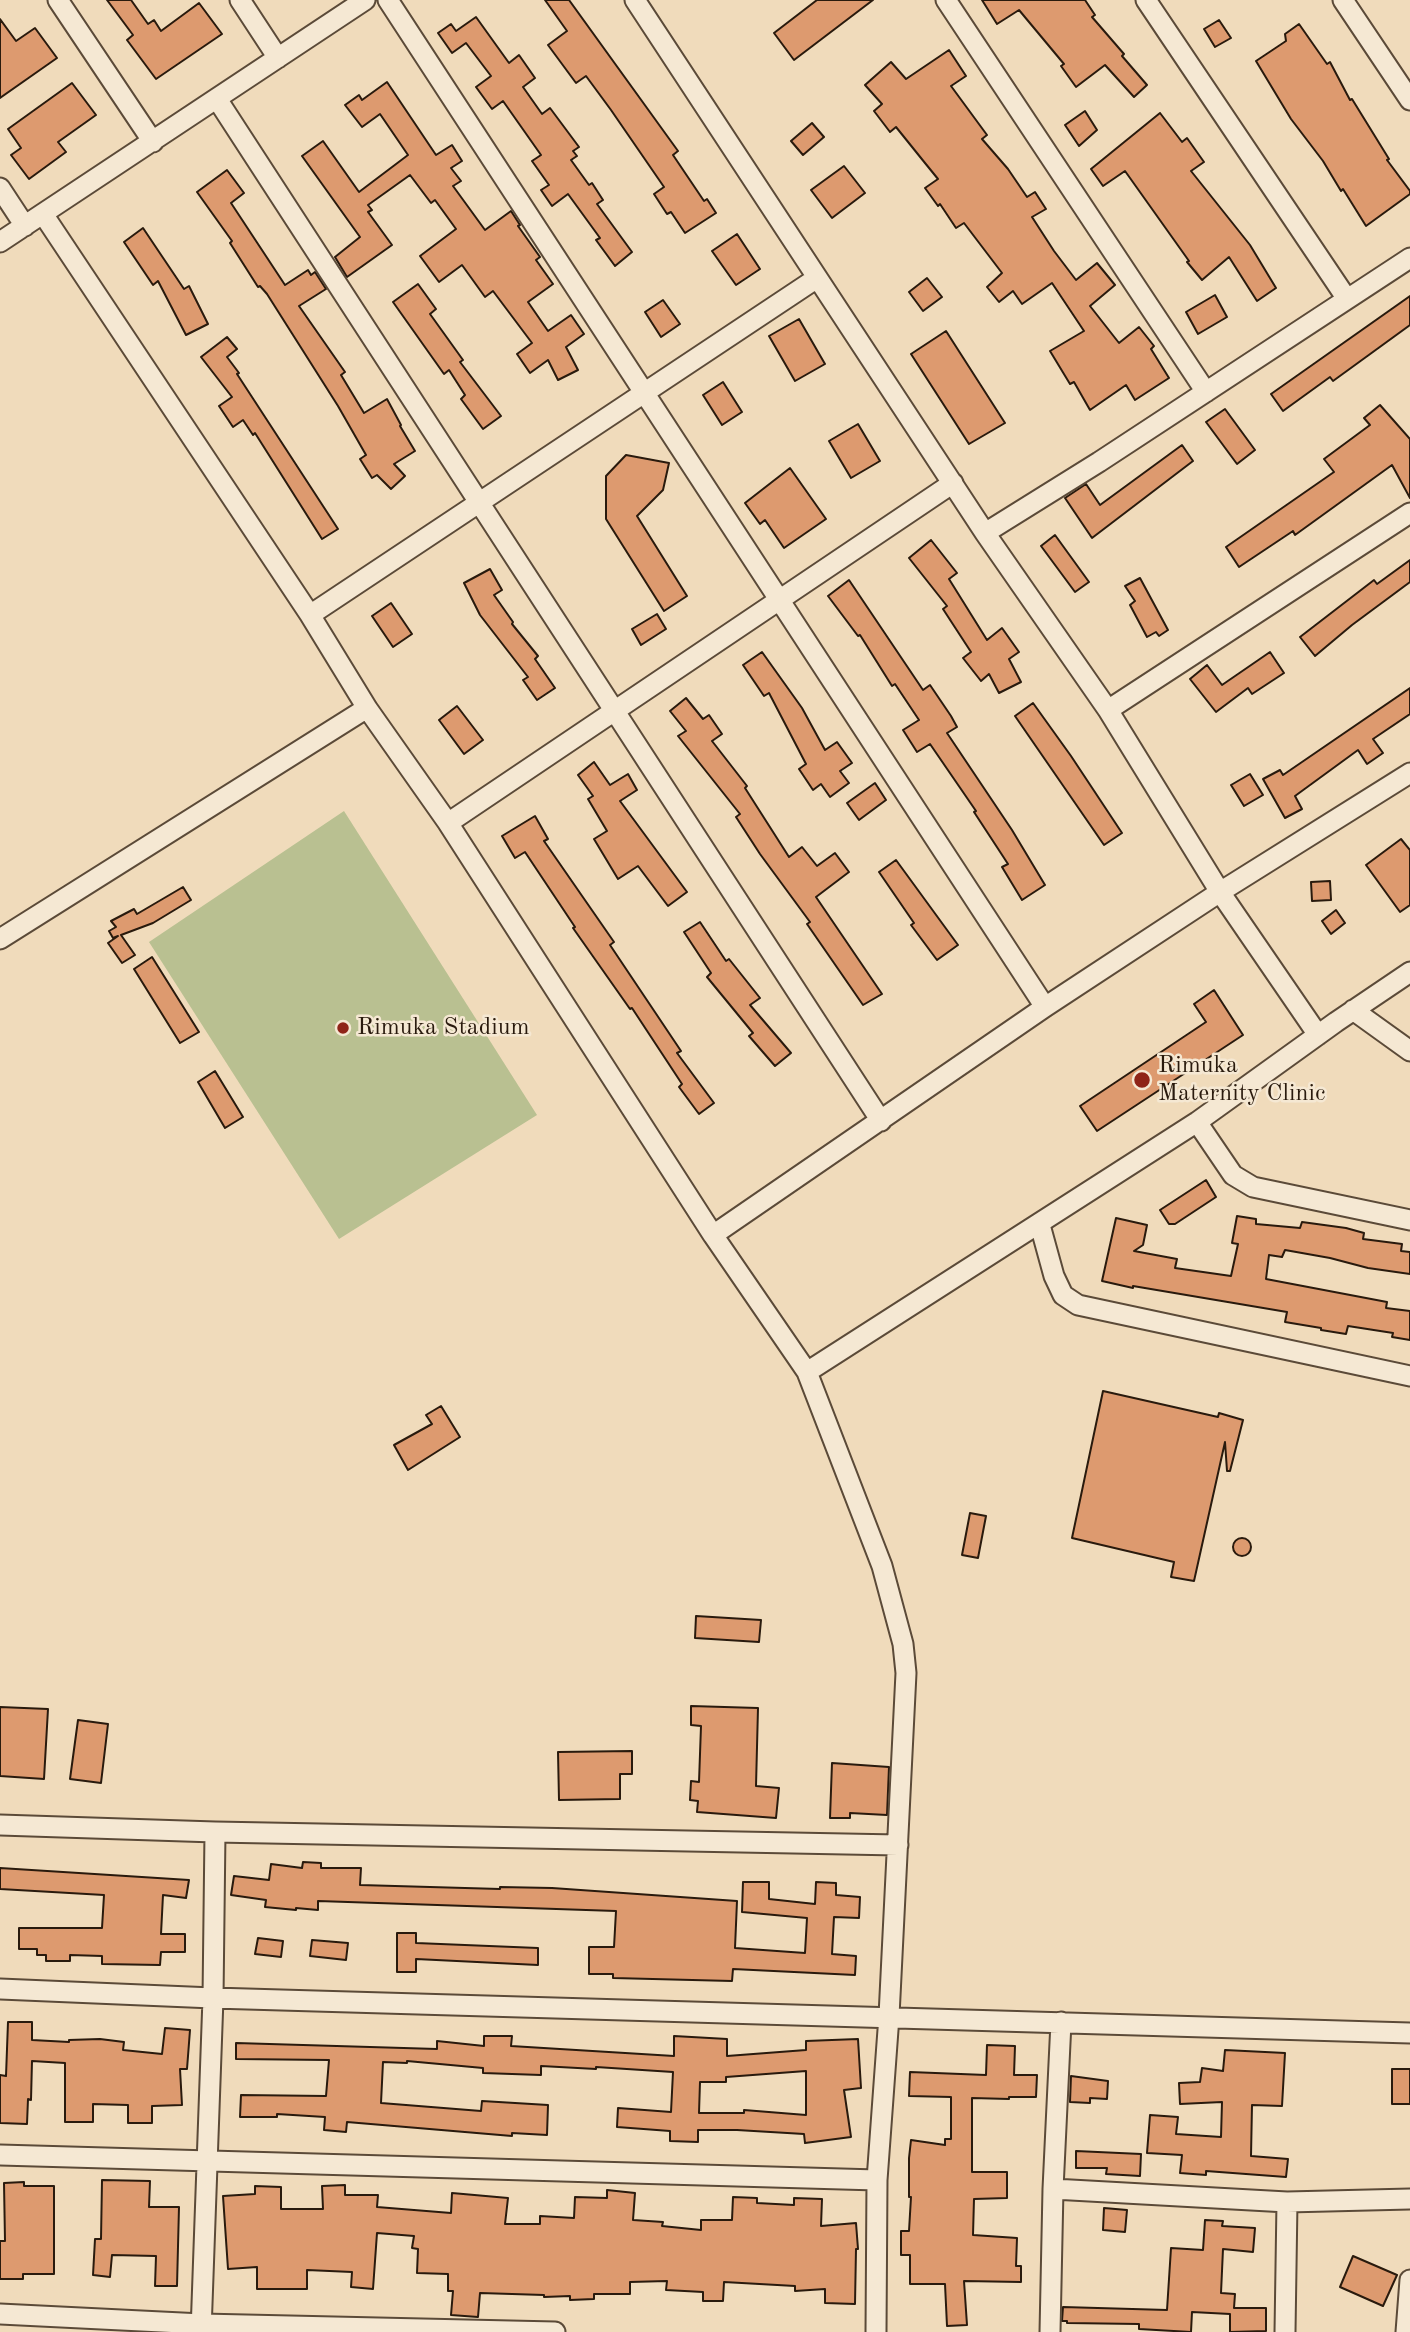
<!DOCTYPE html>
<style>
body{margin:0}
canvas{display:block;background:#f0dbbb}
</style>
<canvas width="1410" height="2332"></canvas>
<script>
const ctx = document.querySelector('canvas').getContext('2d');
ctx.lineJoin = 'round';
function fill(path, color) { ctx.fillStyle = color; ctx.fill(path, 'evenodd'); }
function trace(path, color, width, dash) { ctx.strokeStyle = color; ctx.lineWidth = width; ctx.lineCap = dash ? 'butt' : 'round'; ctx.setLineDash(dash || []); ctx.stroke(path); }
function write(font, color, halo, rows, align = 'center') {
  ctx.font = font + ' "Old Standard TT",serif'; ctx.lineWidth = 5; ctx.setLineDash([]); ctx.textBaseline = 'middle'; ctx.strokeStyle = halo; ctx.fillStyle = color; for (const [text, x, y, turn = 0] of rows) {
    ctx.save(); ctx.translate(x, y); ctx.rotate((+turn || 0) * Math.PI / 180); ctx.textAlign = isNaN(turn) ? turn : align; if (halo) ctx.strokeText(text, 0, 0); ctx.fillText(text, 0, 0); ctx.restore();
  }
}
const green = new Path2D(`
 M 344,811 L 537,1115 L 339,1239 L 149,942 Z`);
const building = new Path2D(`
 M 107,0 L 131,0 L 148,24 L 154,20 L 161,31 L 199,3 L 222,34 L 156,79 L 127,40 L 133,35 Z
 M 545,0 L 569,0 L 678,151 L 673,155 L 704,201 L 707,199 L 716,213 L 685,233 L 671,212 L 667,214 L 654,194 L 664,187 L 611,110 L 586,76 L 576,83 L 548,45 L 567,31 Z
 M 817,0 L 873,0 L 794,60 L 774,33 Z
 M 982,0 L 1085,0 L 1095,15 L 1092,17 L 1124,54 L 1122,56 L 1147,85 L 1134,97 L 1105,65 L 1076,87 L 1061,66 L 1064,64 L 1019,10 L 997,24 Z
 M 476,17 L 509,63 L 519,55 L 535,78 L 523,87 L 542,114 L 550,108 L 579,147 L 573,151 L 577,156 L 571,160 L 589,185 L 592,183 L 603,200 L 597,204 L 632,252 L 615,266 L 596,240 L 600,238 L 568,194 L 552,206 L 541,190 L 549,185 L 532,161 L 541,155 L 503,101 L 492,109 L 476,87 L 491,76 L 466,43 L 452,53 L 438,33 L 451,24 L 456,31 Z
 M 0,19 L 16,41 L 35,28 L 57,58 L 0,98 Z
 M 1219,20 L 1231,38 L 1215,47 L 1204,29 Z
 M 1299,24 L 1327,64 L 1330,62 L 1350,100 L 1352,99 L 1389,159 L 1387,160 L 1410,191 L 1410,194 L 1366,226 L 1343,189 L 1341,191 L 1323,161 L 1291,119 L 1256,61 L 1286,41 L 1285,34 Z
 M 949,50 L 966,76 L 951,86 L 987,135 L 982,139 L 1008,169 L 1027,197 L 1035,192 L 1046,209 L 1032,217 L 1054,251 L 1076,280 L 1097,263 L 1115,285 L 1090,306 L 1119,343 L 1139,327 L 1154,346 L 1151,349 L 1169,378 L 1135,400 L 1126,385 L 1090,410 L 1074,382 L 1070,384 L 1050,351 L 1084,331 L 1052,283 L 1022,304 L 1013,291 L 999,302 L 987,287 L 1002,273 L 964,223 L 956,228 L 940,204 L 938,206 L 925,188 L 938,179 L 925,163 L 896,127 L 890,132 L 874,111 L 882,104 L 865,85 L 891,62 L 906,79 Z
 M 387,82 L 436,155 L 452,145 L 462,161 L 451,168 L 461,181 L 453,186 L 485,230 L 511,211 L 520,225 L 518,226 L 540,257 L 536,260 L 553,284 L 528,302 L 548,331 L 571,315 L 584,334 L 566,347 L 578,370 L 558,380 L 548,360 L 530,373 L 517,354 L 532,343 L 493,291 L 485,297 L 462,265 L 439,282 L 420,256 L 456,229 L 435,200 L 431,203 L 410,175 L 368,205 L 372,210 L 368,212 L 392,245 L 347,277 L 335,257 L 360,237 L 302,156 L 323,141 L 359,192 L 408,155 L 380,114 L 362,127 L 345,105 L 359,95 L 362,100 Z
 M 72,83 L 96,115 L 58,142 L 66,152 L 29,179 L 11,155 L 21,148 L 8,129 Z
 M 1085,111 L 1097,130 L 1079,146 L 1065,125 Z
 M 1160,113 L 1182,142 L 1187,138 L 1204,162 L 1191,171 L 1250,245 L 1276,288 L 1257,301 L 1229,257 L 1202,280 L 1187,262 L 1189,261 L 1125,171 L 1103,186 L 1091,169 Z
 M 812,123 L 824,137 L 803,155 L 791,141 Z
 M 844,166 L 865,193 L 832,218 L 811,190 Z
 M 227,170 L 244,193 L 231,203 L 285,285 L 308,270 L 311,275 L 315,272 L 326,289 L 299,306 L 345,372 L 341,375 L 364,413 L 387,399 L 401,425 L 400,426 L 415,451 L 394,464 L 405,476 L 391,489 L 377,475 L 372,478 L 360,459 L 366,455 L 338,406 L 267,294 L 260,286 L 258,287 L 230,243 L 232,241 L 197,192 Z
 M 143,228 L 184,289 L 189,286 L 208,324 L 186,335 L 158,281 L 153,285 L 124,242 Z
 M 737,234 L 760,269 L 736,285 L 712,251 Z
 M 927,278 L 942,297 L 923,311 L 909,292 Z
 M 418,284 L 436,309 L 430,314 L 463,360 L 460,362 L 501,416 L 483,429 L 461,399 L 465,395 L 449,370 L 444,374 L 393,302 Z
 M 1215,295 L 1227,317 L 1198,334 L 1186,312 Z
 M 1410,296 L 1410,325 L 1333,381 L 1330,377 L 1283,411 L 1271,394 Z
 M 663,300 L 680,324 L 661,337 L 645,312 Z
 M 799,319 L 825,364 L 795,381 L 769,336 Z
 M 946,331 L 1005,423 L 969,444 L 911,354 Z
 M 227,337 L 237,349 L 227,357 L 239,373 L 237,374 L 338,529 L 322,539 L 255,433 L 253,435 L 243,420 L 233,427 L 219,406 L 232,397 L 201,357 Z
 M 723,382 L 742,412 L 722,425 L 703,395 Z
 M 1380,405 L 1410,439 L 1410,498 L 1392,465 L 1295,535 L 1293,531 L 1239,567 L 1226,547 L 1334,472 L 1324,459 L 1370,425 L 1364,418 Z
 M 1225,409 L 1255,450 L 1237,464 L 1206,422 Z
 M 858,424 L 880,461 L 851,478 L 829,441 Z
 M 1182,445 L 1193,461 L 1092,538 L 1065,498 L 1086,484 L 1100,505 Z
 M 626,455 L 669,463 L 663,490 L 637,516 L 687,596 L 664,611 L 606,519 L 606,476 Z
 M 790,468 L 826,519 L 784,548 L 765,520 L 760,524 L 745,503 Z
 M 1055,535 L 1089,582 L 1075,592 L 1041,546 Z
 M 931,540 L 957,573 L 949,579 L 987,640 L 1002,628 L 1019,652 L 1009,659 L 1021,682 L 999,693 L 989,674 L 981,681 L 963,658 L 971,652 L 943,609 L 947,606 L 909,558 Z
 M 1410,560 L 1410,582 L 1352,625 L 1315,656 L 1300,637 L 1374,580 L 1377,584 Z
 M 490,569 L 502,590 L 494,595 L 513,622 L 512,624 L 538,656 L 535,659 L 555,688 L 537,700 L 523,680 L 528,677 L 480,615 L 464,583 Z
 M 1140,578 L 1168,630 L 1159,636 L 1156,632 L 1147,637 L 1130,605 L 1135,601 L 1125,586 Z
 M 849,580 L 923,690 L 930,685 L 951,716 L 957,727 L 947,733 L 1012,830 L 1045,885 L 1022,900 L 1002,867 L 1008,864 L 974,812 L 976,811 L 930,744 L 917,752 L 903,730 L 919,720 L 895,684 L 892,686 L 860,635 L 858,636 L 828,596 Z
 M 391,603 L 412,634 L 393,647 L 372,616 Z
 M 657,614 L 666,629 L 641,645 L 632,629 Z
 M 762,652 L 802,708 L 825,750 L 837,742 L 852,763 L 840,771 L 849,783 L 830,797 L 821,784 L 813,790 L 799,769 L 806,764 L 769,693 L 764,696 L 743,665 Z
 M 1270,652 L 1284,673 L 1252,694 L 1248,688 L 1216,712 L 1190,679 L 1207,665 L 1222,685 Z
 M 1410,688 L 1410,714 L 1373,739 L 1383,753 L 1367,764 L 1358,750 L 1295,796 L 1302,809 L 1285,818 L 1263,779 L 1280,770 L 1283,775 Z
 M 686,698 L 703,719 L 709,715 L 722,734 L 712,741 L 747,786 L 745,788 L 789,857 L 802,847 L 817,866 L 835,853 L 849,872 L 816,897 L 882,994 L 863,1005 L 807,924 L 810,922 L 760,854 L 736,817 L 740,814 L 678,736 L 686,731 L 670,711 Z
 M 1033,703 L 1071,756 L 1122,833 L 1104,845 L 1015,716 Z
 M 457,706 L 483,740 L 464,754 L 439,720 Z
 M 594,762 L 610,785 L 628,774 L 637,790 L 620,801 L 687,892 L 668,906 L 638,866 L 618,879 L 594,839 L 607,831 L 588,799 L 593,796 L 578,775 Z
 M 1250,774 L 1263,795 L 1244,806 L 1231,785 Z
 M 875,783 L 886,800 L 859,820 L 847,803 Z
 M 535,816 L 548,839 L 544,841 L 614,942 L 610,945 L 681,1051 L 677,1053 L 714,1103 L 699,1114 L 679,1087 L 682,1084 L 632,1008 L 630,1009 L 573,928 L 575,927 L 525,852 L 515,858 L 502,836 Z
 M 1401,839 L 1410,850 L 1410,905 L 1400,912 L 1366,865 Z
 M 896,860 L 958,945 L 937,960 L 911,925 L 914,923 L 879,872 Z
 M 1330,881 L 1331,900 L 1312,901 L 1311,882 Z
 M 183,887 L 191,900 L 153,923 L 121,935 L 135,955 L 122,963 L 108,943 L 118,936 L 113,938 L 109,931 L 116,927 L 111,921 L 134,909 L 137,914 Z
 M 1336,910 L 1345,923 L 1331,934 L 1322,921 Z
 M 700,922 L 726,961 L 729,959 L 760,998 L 750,1005 L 791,1053 L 775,1066 L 749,1036 L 753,1033 L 707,977 L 711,973 L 684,932 Z
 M 152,957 L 199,1032 L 180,1043 L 134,969 Z
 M 1214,990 L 1243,1035 L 1097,1131 L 1080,1106 L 1206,1022 L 1194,1004 Z
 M 215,1071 L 243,1117 L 225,1128 L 198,1082 Z
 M 1206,1180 L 1216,1197 L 1175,1224 L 1169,1224 L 1160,1210 Z
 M 1237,1216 L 1256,1219 L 1256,1224 L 1300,1228 L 1302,1222 L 1346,1228 L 1364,1233 L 1363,1239 L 1402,1244 L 1401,1251 L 1410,1252 L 1410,1274 L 1368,1268 L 1330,1258 L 1285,1250 L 1282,1257 L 1269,1255 L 1266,1279 L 1387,1302 L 1386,1308 L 1410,1311 L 1410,1340 L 1392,1337 L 1393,1333 L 1348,1326 L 1346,1334 L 1321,1330 L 1321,1328 L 1285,1322 L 1287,1312 L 1133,1286 L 1133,1288 L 1102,1281 L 1116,1218 L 1147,1225 L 1143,1245 L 1134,1251 L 1177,1259 L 1175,1268 L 1231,1276 L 1238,1244 L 1232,1243 Z
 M 1103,1391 L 1218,1417 L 1219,1413 L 1243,1420 L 1230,1471 L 1227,1471 L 1225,1442 L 1194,1581 L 1171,1577 L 1174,1562 L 1072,1538 Z
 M 441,1406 L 460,1437 L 408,1470 L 394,1445 L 432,1424 L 426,1415 Z
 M 970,1513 L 986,1516 L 978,1558 L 962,1555 Z
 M1233 1547a9 9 0 1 1 18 0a9 9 0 1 1-18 0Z
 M 696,1616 L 761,1620 L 759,1642 L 695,1638 Z
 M 691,1706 L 758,1708 L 756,1786 L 779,1788 L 776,1818 L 697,1812 L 698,1801 L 690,1800 L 691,1781 L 699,1782 L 701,1726 L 691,1725 Z
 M 0,1707 L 48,1709 L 44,1779 L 0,1776 Z
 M 78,1720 L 108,1724 L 101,1783 L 70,1779 Z
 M 632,1751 L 632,1774 L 620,1774 L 620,1799 L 559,1800 L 558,1752 Z
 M 832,1763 L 889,1767 L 887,1815 L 850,1813 L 850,1818 L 830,1818 Z
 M 303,1862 L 321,1863 L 321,1868 L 361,1868 L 360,1885 L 500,1889 L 500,1887 L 552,1888 L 737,1901 L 735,1948 L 805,1953 L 807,1918 L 742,1912 L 743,1882 L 769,1882 L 769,1899 L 815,1904 L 816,1882 L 836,1883 L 836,1895 L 860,1897 L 859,1918 L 834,1917 L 832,1954 L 856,1956 L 855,1975 L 733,1969 L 732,1981 L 613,1978 L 613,1974 L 589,1974 L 589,1947 L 614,1947 L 616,1911 L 318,1901 L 318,1910 L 296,1908 L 296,1910 L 265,1907 L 266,1900 L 231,1895 L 234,1876 L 269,1880 L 271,1864 L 302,1868 Z
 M 0,1868 L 189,1880 L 186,1898 L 163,1895 L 161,1934 L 185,1934 L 185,1952 L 161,1952 L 160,1965 L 102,1964 L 102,1956 L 70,1955 L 70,1961 L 46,1961 L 46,1955 L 37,1955 L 37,1949 L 19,1949 L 19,1928 L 102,1928 L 104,1895 L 0,1889 Z
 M 397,1933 L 416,1933 L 416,1943 L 538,1948 L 538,1965 L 416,1959 L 416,1972 L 397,1972 Z
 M 258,1938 L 283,1941 L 281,1957 L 255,1954 Z
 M 312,1940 L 348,1943 L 346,1960 L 310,1956 Z
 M 8,2022 L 32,2022 L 32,2040 L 69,2042 L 69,2040 L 100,2039 L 124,2042 L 123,2050 L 162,2054 L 165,2028 L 190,2030 L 187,2069 L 180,2069 L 182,2105 L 152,2106 L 152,2123 L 128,2123 L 128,2105 L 93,2104 L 93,2122 L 65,2122 L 65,2063 L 32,2061 L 31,2100 L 28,2099 L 27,2124 L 0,2123 L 0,2075 L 6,2076 Z
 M 484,2036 L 512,2036 L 511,2046 L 674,2056 L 674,2036 L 727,2039 L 727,2056 L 806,2050 L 806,2041 L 858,2039 L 861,2088 L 844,2090 L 851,2137 L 805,2143 L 804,2134 L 737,2130 L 698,2130 L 698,2142 L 670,2141 L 670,2131 L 617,2127 L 618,2108 L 671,2112 L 673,2072 L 596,2067 L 596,2069 L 541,2066 L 541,2075 L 483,2073 L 483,2068 L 407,2061 L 407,2063 L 383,2062 L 381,2103 L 481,2111 L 482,2101 L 548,2105 L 547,2135 L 512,2133 L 512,2136 L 347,2122 L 346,2132 L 324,2130 L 325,2117 L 277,2114 L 277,2117 L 240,2117 L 241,2095 L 326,2096 L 329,2060 L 236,2059 L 236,2043 L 437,2049 L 437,2041 L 484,2046 ZM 806,2071 L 806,2115 L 744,2110 L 744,2113 L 699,2113 L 700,2082 L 726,2082 L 726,2077 Z
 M 987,2045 L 1015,2046 L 1014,2075 L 1037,2075 L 1036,2097 L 1009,2097 L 1009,2099 L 972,2098 L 972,2172 L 1007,2172 L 1007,2198 L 974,2199 L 973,2235 L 1017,2238 L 1016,2266 L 1021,2266 L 1021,2282 L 964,2281 L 967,2325 L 947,2326 L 945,2284 L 910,2284 L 910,2255 L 901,2255 L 901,2231 L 909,2231 L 911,2197 L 909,2197 L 909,2158 L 911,2140 L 945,2145 L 945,2139 L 951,2139 L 951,2097 L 909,2096 L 910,2072 L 986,2075 Z
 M 1225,2050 L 1285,2053 L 1282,2106 L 1252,2105 L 1251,2156 L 1288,2159 L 1286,2177 L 1206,2171 L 1206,2175 L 1180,2173 L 1182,2155 L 1147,2153 L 1150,2115 L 1178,2117 L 1176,2134 L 1221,2137 L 1222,2102 L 1180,2104 L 1179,2083 L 1200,2082 L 1202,2068 L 1223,2071 Z
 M 1392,2069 L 1410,2069 L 1410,2104 L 1392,2104 Z
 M 1071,2076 L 1108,2081 L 1107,2099 L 1090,2098 L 1090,2103 L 1070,2102 Z
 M 1076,2151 L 1141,2154 L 1140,2176 L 1106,2174 L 1107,2168 L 1076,2168 Z
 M 102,2180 L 150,2181 L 149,2207 L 179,2207 L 177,2286 L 155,2286 L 156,2256 L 112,2255 L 110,2277 L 93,2275 L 95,2239 L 101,2239 Z
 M 24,2182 L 24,2186 L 54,2186 L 54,2274 L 23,2274 L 23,2279 L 0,2279 L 0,2241 L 5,2241 L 4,2183 Z
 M 345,2185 L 345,2195 L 378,2195 L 377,2207 L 451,2213 L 452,2193 L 508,2198 L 505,2224 L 540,2224 L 540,2216 L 574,2218 L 575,2197 L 607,2198 L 607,2190 L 635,2193 L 633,2220 L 663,2222 L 662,2226 L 701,2230 L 701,2220 L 732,2220 L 733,2197 L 757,2198 L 757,2203 L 794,2205 L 794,2198 L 822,2199 L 821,2226 L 856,2223 L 858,2249 L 856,2249 L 855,2304 L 825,2303 L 825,2289 L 795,2291 L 795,2286 L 724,2282 L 723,2301 L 703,2301 L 703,2292 L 666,2290 L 667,2281 L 630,2282 L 630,2294 L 594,2294 L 594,2299 L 570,2300 L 570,2296 L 544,2297 L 544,2295 L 480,2293 L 478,2317 L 451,2315 L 453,2291 L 448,2291 L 448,2274 L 417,2273 L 418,2249 L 412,2248 L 414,2236 L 377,2233 L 373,2289 L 351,2287 L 352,2272 L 307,2270 L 307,2289 L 257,2289 L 257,2267 L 228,2269 L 223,2196 L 255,2194 L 255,2186 L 281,2187 L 281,2209 L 323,2209 L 322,2186 Z
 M 1104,2208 L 1127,2210 L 1125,2232 L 1103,2230 Z
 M 1205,2220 L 1223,2221 L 1222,2226 L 1255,2228 L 1253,2252 L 1223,2249 L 1221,2293 L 1235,2294 L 1234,2308 L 1266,2308 L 1266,2331 L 1230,2332 L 1230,2314 L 1192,2312 L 1191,2332 L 1139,2329 L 1139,2324 L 1067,2323 L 1067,2321 L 1062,2321 L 1063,2307 L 1167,2310 L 1171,2248 L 1203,2250 Z
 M 1353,2256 L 1397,2275 L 1383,2306 L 1340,2287 Z`);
const street = new Path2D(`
 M 58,0 L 153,142
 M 240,0 L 278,58
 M 388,0 L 1045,1007
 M 635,0 L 985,533 L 1108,710 L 1220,892 L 1318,1035
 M 946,0 L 1206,392
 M 1146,0 L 1347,299
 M 1343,0 L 1410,100
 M 217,99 L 881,1121
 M 0,188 L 25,226
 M 43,214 L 310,615 L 367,708 L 448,823 L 713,1235 L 807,1372 L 882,1566 L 903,1644 L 906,1673 L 889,2016 L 877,2180 L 876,2332
 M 0,242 L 365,0
 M 985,533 L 1099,462 L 1410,258
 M 310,615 L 817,278
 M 1108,710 L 1410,513
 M 448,823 L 953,483
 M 0,939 L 367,708
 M 1353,1010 L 1410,1051
 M 1197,1122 L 1233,1175 L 1253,1187 L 1410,1220
 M 1040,1225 L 1054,1276 L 1063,1295 L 1078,1305 L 1410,1376
 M 713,1235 L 1045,1007 L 1220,892 L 1410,773
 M 807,1372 L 1197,1122 L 1336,1022 L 1410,972
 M 0,1825 L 215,1832 L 898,1845
 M 0,1989 L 213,1998 L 1410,2033
 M 0,2155 L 877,2180
 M 1053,2189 L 1287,2202 L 1410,2199
 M 0,2314 L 202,2324 L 555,2332
 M 201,2332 L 213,1998 L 215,1832
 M 1050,2332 L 1053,2189 L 1061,2022
 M 1285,2332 L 1287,2202
 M 1406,2332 L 1410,2280`);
const markers = [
 [343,1028,7,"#8f2418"],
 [1142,1080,9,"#8f2418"]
];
const poiNames = [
 ["Rimuka Stadium",357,1028],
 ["Rimuka",1158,1066],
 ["Maternity Clinic",1158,1094]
];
fill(green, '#b9c091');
fill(building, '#dd9a6f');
trace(building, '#291a0d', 2);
trace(street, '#5b4a38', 23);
trace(street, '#f5e8d3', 19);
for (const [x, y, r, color] of markers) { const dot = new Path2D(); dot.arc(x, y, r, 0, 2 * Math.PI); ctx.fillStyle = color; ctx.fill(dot); trace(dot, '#f5e8d3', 2.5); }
write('24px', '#291a0d', '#f5e8d3', poiNames, 'left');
</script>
